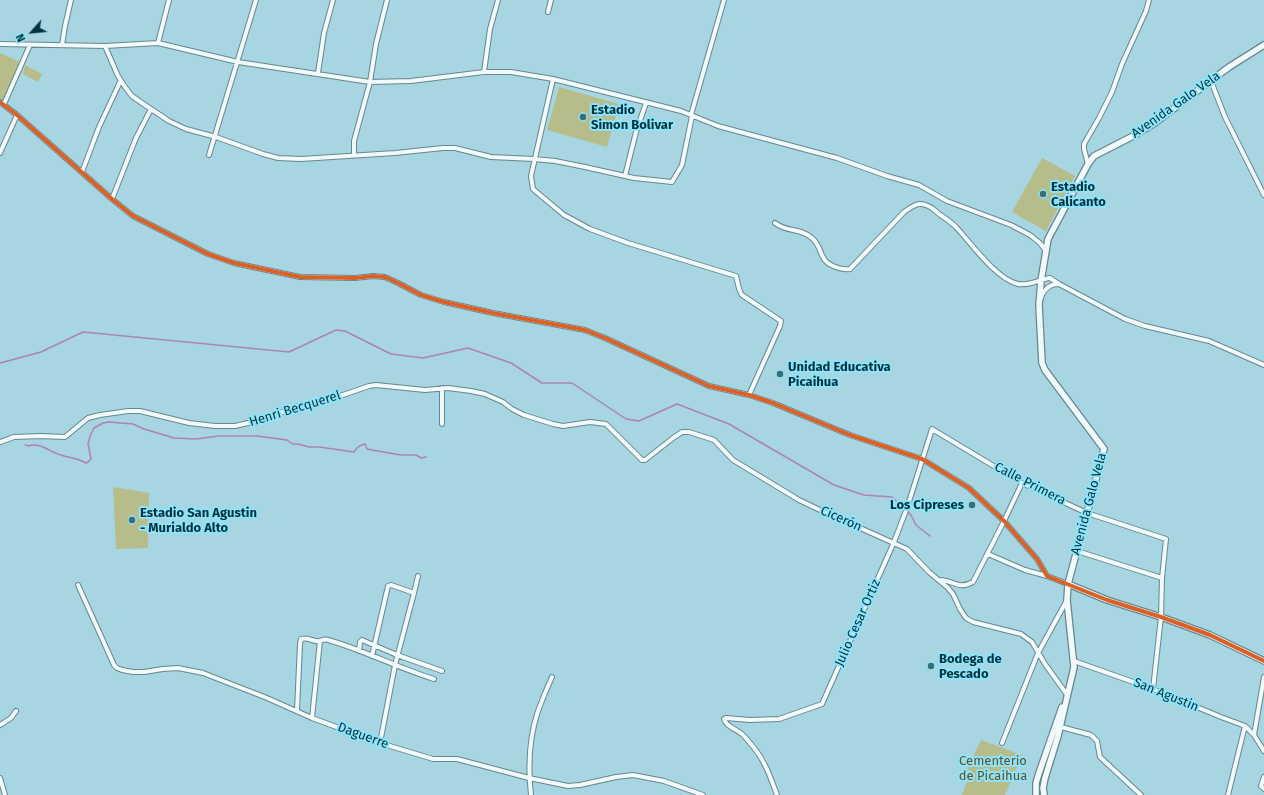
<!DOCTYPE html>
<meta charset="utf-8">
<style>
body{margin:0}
#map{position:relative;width:1264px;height:795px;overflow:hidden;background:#a7d5e1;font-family:"Fira Sans",sans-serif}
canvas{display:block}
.north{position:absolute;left:12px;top:12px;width:40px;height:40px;-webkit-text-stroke:3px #8fe3f9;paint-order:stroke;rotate:243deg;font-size:11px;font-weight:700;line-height:16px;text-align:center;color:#003540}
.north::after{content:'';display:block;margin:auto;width:14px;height:18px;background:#003540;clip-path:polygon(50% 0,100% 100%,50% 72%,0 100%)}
</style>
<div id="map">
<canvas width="1264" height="795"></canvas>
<div class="north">N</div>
</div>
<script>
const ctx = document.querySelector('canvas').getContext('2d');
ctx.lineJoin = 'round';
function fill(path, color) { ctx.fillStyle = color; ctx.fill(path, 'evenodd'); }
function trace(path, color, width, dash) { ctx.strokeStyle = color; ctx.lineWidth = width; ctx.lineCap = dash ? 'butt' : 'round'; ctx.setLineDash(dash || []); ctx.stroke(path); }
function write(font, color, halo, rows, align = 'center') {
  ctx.font = font + ' "Fira Sans",sans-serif'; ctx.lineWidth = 4; ctx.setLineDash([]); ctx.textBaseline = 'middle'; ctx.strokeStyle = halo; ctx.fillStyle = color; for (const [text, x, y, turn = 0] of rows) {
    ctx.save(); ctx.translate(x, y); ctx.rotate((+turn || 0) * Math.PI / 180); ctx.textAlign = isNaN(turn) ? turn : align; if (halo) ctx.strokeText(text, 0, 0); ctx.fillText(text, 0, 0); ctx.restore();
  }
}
const green = new Path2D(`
 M 0,53 L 20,62 L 4,100 L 0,98 Z
 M 25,65 L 42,74 L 38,82 L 23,74 Z
 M 559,87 L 619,104 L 607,147 L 547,130 Z
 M 1042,158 L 1075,176 L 1046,231 L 1012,212 Z
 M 113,487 L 149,493 L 148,548 L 116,549 Z
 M 981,740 L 1022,755 L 1005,795 L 962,795 L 971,771 L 967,769 Z`);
const stream = new Path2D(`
 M 0,363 L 41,352 L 83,332 L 289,352 L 336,330 L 345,331 L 391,354 L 423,358 L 468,348 L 511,363 L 542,383 L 572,383 L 626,419 L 639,421 L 677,404 L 729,424 L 834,485 L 864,495 L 892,497 L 911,515 L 916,525 L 930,536
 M 25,445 L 27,445 L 28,446 C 41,442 49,452 61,455 C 70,458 78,458 86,463 L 88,462 L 91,459 L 88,443 L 91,434 L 94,428 L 103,423 L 109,422 L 133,424 L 144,429 L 174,438 L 196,439 L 219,436 L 257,436 L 287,440 L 293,444 L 298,444 L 309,447 L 319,447 L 354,452 C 357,447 360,445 365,444 L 367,449 L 372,450 L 401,455 L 416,455 L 421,458 L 426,457`);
const street = new Path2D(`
 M 548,12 L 551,0
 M 158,43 L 169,0
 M 0,44 L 105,46 L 158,43 L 238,62 L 370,82 L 411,81 L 484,72 L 511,72 L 553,79 L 681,111 L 718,126 L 837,158 L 887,176 L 919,185 L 947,201 L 1011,225 L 1030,235 L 1040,243 L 1046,251
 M 62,45 L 65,26 L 71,0
 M 105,46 L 118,76 L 125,87 L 132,96 L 142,103 L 169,121 L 186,129 L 216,137 L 263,154 L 278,158 L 301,159 L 395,153 L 443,148 L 455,148 L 491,157 L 534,159 L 555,161 L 585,167 L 634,178 L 672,182 L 682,165 L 692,116
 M 484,72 L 490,29 L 498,0
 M 318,73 L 324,33 L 333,0
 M 553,79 L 531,176 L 533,189 L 564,215 L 590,229 L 628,243 L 736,276 C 738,283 738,289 742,295 L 781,321 L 780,326 L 749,395
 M 1211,81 L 1225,117 L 1264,195
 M 0,102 L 17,115 L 112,199 L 133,216 L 208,254 L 234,263 L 300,277 L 355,278 L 373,276 L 385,277 L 398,283 L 421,295 L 444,302 L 493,313 L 585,330 L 605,338 L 709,386 L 749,395 L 773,403 L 850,435 L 922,459 L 969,488 L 1004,521 L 1037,559 L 1047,576 L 1068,584
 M 4,104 L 30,45
 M 691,115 L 724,0
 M 0,153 L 17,115
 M 209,155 L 256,0
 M 354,155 L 354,141 L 370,82 L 376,44 L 387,0
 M 1088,164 L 1084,149 L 1084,144 L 1099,118 L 1112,92 L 1122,64 L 1146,11 L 1149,0
 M 82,172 L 99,127 L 120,82
 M 625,176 L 636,132 L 646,103
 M 112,199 L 136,138 L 151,109
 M 775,223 C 788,233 799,227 812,238 C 819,244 819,250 823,257 C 827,266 841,270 850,269 L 904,212 C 909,209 914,204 920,204 C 927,204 934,209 939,214 C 945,218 951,222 956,227 C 970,242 997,280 1018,284 C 1029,286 1041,279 1050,278 L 1059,284 L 1125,319 L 1145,326 L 1209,341 L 1264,365
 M 1041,298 C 1044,289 1049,284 1059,284
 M 442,424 L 442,388
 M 0,442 L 14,437 L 41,436 L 65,437 L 88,418 L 100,415 L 128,411 L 140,411 L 189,423 L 215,426 L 235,426 L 257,421 L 297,407 L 340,396 L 369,386 L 376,385 L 425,390 L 448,388 L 471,391 L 485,394 L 503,402 L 512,409 L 524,415 L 553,424 L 563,426 L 590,422 L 606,424 L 642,460 L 645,460 L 673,438 L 682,432 L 689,432 L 714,440 L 733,460 L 799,500 L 820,510 L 907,549 L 929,572 L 948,588 L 953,594 L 960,609 L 966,618 L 973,622 L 1021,634 L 1032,642 L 1045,664 L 1068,696
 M 1077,551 L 1162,578
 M 988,554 L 1025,570 L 1047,576
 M 941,580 C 955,581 958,590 973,582 L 1004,521 L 1022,483
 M 78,585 L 114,665 L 117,668 L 122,670 L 133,672 L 144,672 L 163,669 L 178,668 L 203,673 L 267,698 L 312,718 L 380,743 L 433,759 L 457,759 L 529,778 L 568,786 L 580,785 L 616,777 L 633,775 L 664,781 L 703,795
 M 359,651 L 360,642 L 362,640 L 397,655 L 442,671
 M 372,656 L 388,586 L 391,585 L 414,593
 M 1074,661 L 1153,689 L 1221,717 L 1245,726 L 1254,735 L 1264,751
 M 297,710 L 300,644 L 301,639 C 307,637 310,640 316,641 C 321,642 323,638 328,640 C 364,650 398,668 434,679
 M 312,718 L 320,641
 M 0,725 L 11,718 L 16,711
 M 1061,727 L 1091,735 L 1097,741 L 1100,757 L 1141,795
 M 1254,735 L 1264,677
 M 380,743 L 395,665 L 414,593 L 418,576
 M 1002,743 L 1038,653 L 1067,600
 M 1264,777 L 1261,786 L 1264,789
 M 0,778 L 5,795
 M 531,795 C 528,768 529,738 538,711 C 542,700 547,688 552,677
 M 777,795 C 771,779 766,763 755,749 C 751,744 747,739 743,735 C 737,729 726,727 724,719 L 726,718 L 750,720 L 779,719 L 822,704 L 894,542 L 907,508 L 932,429 L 1022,483 L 1087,513 L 1166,539 L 1162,578 L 1161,617 L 1153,689
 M 1228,795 L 1245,726`);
const secondary = new Path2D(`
 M 1068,584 L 1107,600 L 1161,617 L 1210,635 L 1264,661
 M 1036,795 L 1036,783 L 1039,773 L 1062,707
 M 1044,795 L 1043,788 L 1045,778 L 1058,736 L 1074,667 L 1067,600 L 1068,584 L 1104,449 L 1045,370 L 1042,363 L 1039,305 L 1041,281 L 1048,239 L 1088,164 L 1094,156 L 1137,134 L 1156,122 L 1229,67 L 1264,45`);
const bus1 = new Path2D(`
 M 0,102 L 17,115 L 112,199 L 133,216 L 208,254 L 234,263 L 300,277 L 355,278 L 373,276 L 385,277 L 398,283 L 421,295 L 444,302 L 493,313 L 585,330 L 605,338 L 709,386 L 749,395 L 773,403 L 850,435 L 922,459 L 969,488 L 1004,521 L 1037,559 L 1047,576 L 1107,600 L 1161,617 L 1210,635 L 1264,661`);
const markers = [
 [583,117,4,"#3a6d78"],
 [1043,194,4,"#3a6d78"],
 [780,374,4,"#3a6d78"],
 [972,505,4,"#3a6d78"],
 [132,520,4,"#3a6d78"],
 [931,666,4,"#3a6d78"]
];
const streetNames = [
 ["Avenida Galo Vela",1176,105,-35],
 ["Henri Becquerel",295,409,-17],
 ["Calle Primera",1030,484,27],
 ["Avenida Galo Vela",1089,504,-75],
 ["Cicerón",841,519,24],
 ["Julio Cesar Ortiz",858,623,-66],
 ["San Agustin",1166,695,22],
 ["Daguerre",363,736,20]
];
const poiNames = [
 ["Estadio",591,110],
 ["Simon Bolivar",591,125],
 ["Estadio",1051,187],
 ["Calicanto",1051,202],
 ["Unidad Educativa",788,367],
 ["Picaihua",788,382],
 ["Los Cipreses",964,505,"right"],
 ["Estadio San Agustin",140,513],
 ["- Murialdo Alto",140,528],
 ["Bodega de",939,659],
 ["Pescado",939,674]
];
const parkNames = [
 ["Cementerio",993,761],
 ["de Picaihua",993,776]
];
fill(green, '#b6bd8a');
trace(stream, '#af82b4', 1.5);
trace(street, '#66878f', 6);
trace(secondary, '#66878f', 8);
trace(street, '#f2f9fa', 4);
trace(secondary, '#f2f9fa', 5.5);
trace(bus1, '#da6025', 4);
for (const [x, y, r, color] of markers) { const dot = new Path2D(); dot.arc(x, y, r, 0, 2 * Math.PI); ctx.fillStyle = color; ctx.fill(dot); trace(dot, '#8fe3f9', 1.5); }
write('13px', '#003540', '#8fe3f9', streetNames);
write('bold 13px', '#003540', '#8fe3f9', poiNames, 'left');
write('13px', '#5f5325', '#8fe3f9', parkNames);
</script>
